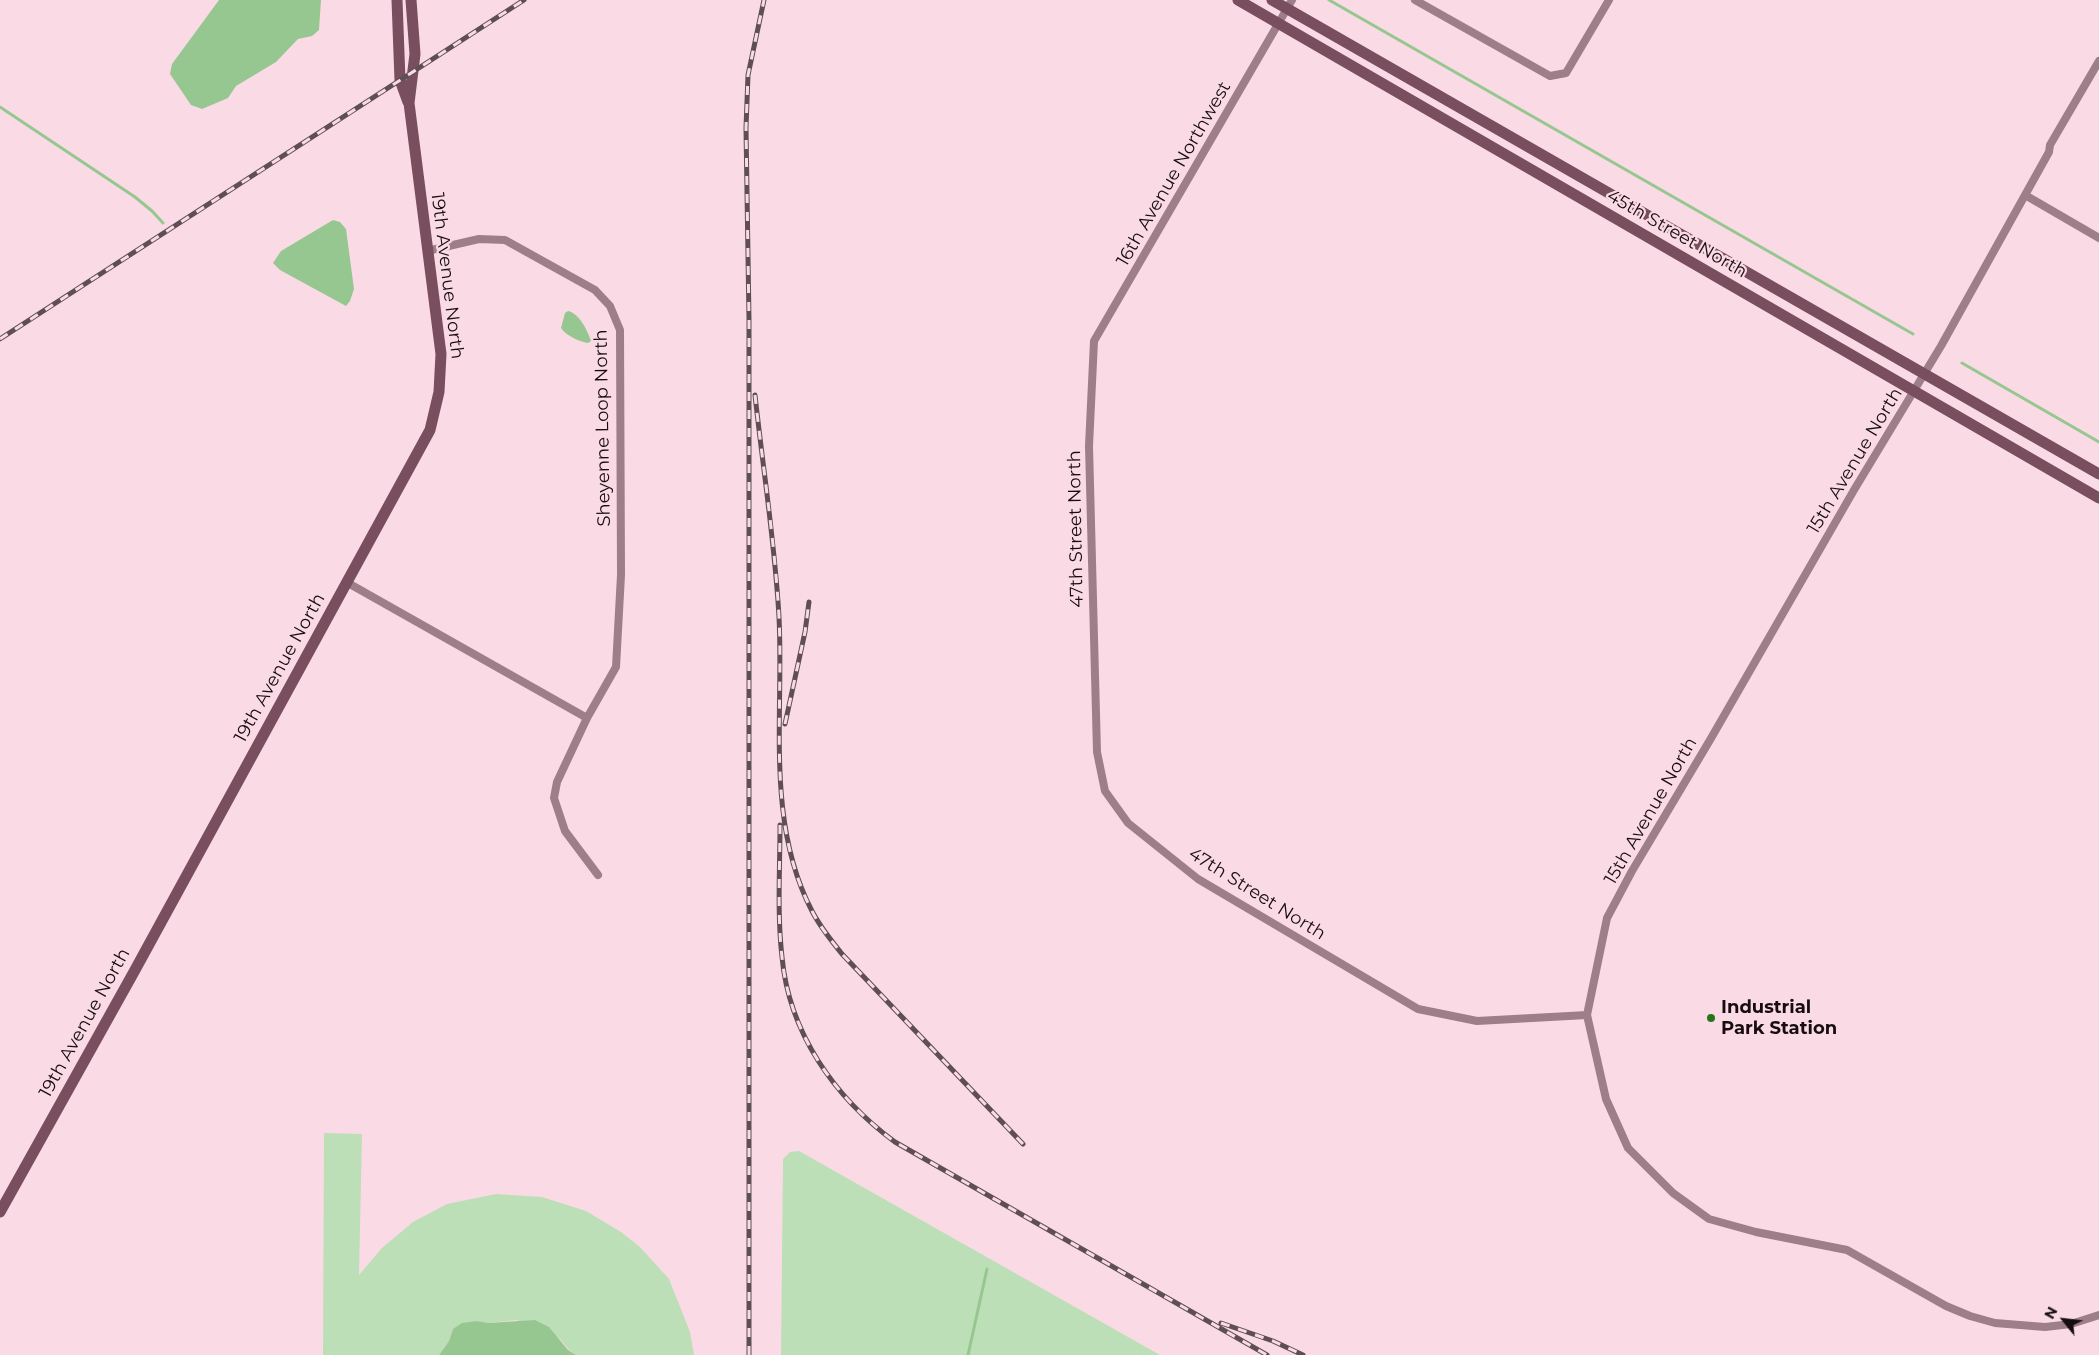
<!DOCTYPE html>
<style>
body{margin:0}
#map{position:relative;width:2099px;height:1355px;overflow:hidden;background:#fadbe5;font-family:Montserrat,sans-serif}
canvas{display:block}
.north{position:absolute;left:2039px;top:1295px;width:50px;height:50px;-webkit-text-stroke:4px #fadbe5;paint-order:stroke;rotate:299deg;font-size:14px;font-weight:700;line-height:20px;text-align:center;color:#170d10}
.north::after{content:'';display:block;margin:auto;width:18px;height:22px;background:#170d10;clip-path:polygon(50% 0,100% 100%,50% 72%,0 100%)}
</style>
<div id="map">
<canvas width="2099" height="1355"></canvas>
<div class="north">N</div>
</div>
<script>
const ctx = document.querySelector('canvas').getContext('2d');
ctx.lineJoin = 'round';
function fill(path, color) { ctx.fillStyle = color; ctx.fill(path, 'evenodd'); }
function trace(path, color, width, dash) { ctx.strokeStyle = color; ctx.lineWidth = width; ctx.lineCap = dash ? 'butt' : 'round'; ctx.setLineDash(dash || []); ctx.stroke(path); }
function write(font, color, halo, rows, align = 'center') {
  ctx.font = font + ' Montserrat,sans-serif'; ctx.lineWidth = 4.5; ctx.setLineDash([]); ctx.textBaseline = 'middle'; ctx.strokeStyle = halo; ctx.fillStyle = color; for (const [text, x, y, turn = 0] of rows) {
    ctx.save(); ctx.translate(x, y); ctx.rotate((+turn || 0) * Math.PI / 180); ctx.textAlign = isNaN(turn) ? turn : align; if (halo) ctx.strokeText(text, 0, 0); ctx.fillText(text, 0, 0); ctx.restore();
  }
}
const green = new Path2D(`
 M 324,1133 L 362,1134 L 359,1275 L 382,1248 L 413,1222 L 447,1204 L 496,1194 L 542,1197 L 586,1211 L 621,1232 L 640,1247 L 669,1279 L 690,1332 L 694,1355 L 576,1355 L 569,1350 L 560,1339 L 517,1320 L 488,1323 L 477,1321 L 453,1329 L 449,1341 L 439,1355 L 323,1355 Z
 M 799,1151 L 1160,1355 L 781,1355 L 783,1159 L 790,1152 Z`);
const water = new Path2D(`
 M 219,0 L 321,0 L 319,30 L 312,36 L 298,39 L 276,62 L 236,86 L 228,98 L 202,109 L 191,105 L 170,74 L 172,64 Z
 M 333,220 L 340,222 L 346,229 L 354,289 L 350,301 L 346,306 L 280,270 L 273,263 L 281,251 Z
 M 568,311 C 579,313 588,331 591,341 L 588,343 C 580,342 565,335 561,328 L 565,313 Z
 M 535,1320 L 549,1327 L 568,1350 L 576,1355 L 439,1355 L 449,1341 L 453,1329 L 462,1323 L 477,1321 L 488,1323 Z`);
const stream = new Path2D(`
 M 1329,0 L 1913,334
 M 0,107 L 135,197 L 152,211 L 163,223
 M 1962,363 L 2099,442
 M 968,1355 L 987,1269`);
const street = new Path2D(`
 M 1292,0 L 1094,341 L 1089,446 L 1097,752 L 1105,791 L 1128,823 L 1198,879 L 1418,1009 L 1477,1021 L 1587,1015
 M 1415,0 L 1550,76 L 1566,73 L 1609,0
 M 2099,61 L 2050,145 L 2049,152 L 1941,346 L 1854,490 L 1710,740 L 1632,871 L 1607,918 L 1587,1015 L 1606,1099 L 1628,1148 L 1673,1193 L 1709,1219 L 1756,1232 L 1847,1250 L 1946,1306 L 1970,1316 L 1995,1323 L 2045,1327 L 2071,1324 L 2099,1315
 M 2025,195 L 2099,238
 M 427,251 L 479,239 L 505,240 L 595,290 L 610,306 L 620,330 L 621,575 L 616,667 L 587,718 L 557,782 L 554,798 L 565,831 L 598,875
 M 348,583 L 587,718`);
const secondary = new Path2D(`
 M 397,0 L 400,80 L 408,102
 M 1238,0 L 2099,498
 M 1272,0 L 2099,474
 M 0,1212 L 135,970 L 430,430 L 439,392 L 441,354 L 409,103 L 415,54 L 411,0`);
const rail = new Path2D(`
 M 0,339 L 524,0
 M 755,395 C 763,469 775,543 779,617 C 784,714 765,821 812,911 C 820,927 831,940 842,954 L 1023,1144
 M 785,724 L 805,632 L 809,602
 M 780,825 C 780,869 777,913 782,957 C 789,1033 835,1098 895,1142 L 1267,1355
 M 1221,1323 L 1273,1341 L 1303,1355
 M 749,1355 L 749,320 L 746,128 L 748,75 L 764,0`);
const markers = [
 [1711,1018,5,"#26741b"]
];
const streetNames = [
 ["16th Avenue Northwest",1174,174,-60],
 ["45th Street North",1677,234,30],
 ["19th Avenue North",447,276,83],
 ["Sheyenne Loop North",603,428,-91],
 ["15th Avenue North",1855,461,-59],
 ["47th Street North",1076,529,-91],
 ["19th Avenue North",280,668,-61],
 ["15th Avenue North",1651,811,-60],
 ["47th Street North",1257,894,32],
 ["19th Avenue North",85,1023,-61]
];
const poiNames = [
 ["Industrial",1721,1008],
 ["Park Station",1721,1029]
];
fill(green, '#bcdfb7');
fill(water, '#97c790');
trace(stream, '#97c790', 3);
trace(street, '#9e7e89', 8);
trace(secondary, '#794e5f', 11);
trace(rail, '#5f4f54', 5);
trace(rail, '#fadbe5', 3, [9]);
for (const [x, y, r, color] of markers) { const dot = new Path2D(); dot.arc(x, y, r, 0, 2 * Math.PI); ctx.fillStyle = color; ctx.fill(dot); trace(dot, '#fadbe5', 2); }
write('18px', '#170d10', '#fadbe5', streetNames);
write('bold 18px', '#170d10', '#fadbe5', poiNames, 'left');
</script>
